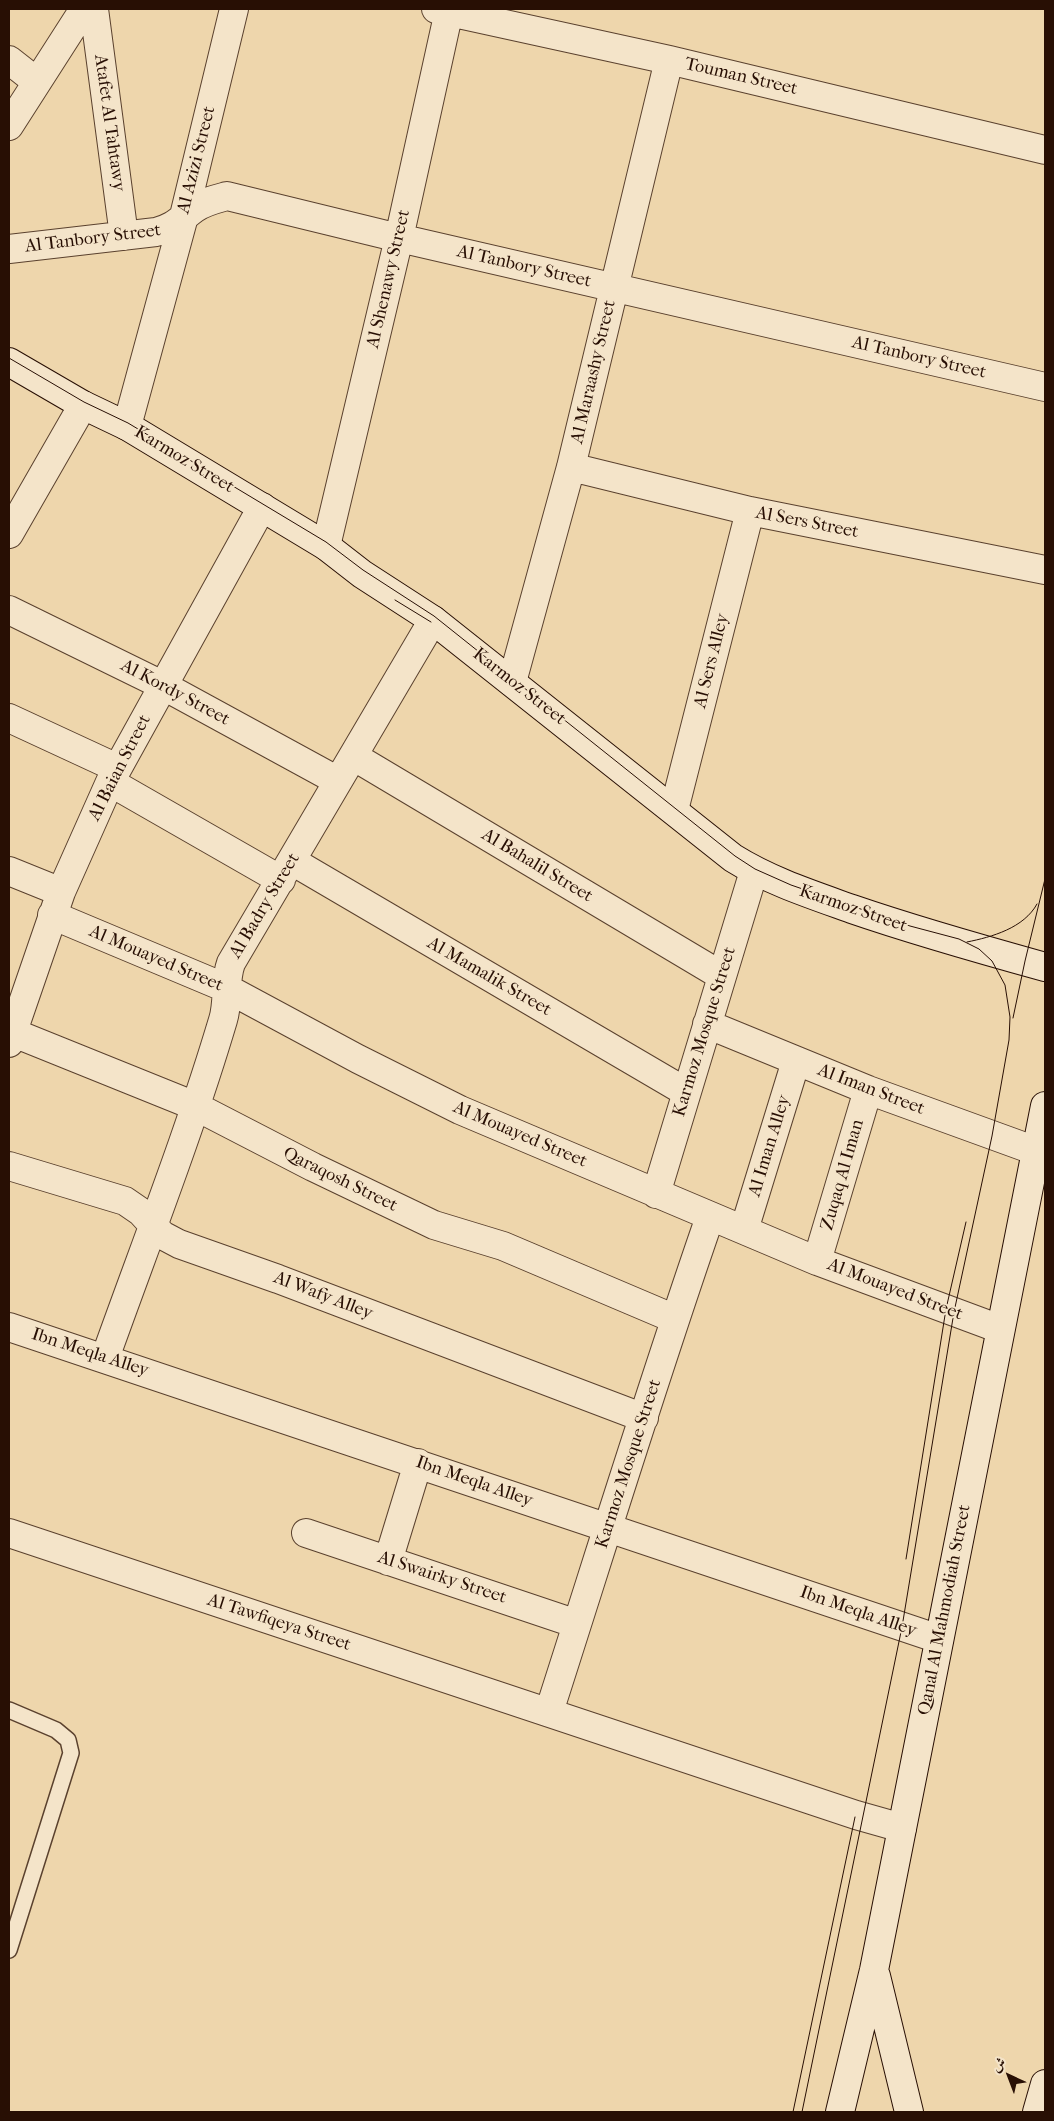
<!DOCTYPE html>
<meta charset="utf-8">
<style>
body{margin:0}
#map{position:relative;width:1054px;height:2121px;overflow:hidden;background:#eed6ac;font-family:"IM FELL French Canon",Amiri,serif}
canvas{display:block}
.frame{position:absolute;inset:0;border:10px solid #280f04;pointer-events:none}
.north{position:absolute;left:984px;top:2051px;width:50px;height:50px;-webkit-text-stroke:4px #f4e4c9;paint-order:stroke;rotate:317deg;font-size:14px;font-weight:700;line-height:20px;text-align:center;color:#280f04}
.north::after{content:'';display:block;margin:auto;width:18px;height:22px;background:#280f04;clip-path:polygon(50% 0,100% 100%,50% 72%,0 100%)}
</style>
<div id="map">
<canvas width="1054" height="2121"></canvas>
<div class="frame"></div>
<div class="north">ش</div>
</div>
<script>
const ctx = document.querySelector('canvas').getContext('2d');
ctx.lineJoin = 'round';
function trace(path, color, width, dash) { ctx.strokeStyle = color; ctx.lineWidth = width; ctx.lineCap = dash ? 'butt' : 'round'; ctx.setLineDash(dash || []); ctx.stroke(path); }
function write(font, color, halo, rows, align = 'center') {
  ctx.font = font + ' "IM FELL French Canon",serif'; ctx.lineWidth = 4; ctx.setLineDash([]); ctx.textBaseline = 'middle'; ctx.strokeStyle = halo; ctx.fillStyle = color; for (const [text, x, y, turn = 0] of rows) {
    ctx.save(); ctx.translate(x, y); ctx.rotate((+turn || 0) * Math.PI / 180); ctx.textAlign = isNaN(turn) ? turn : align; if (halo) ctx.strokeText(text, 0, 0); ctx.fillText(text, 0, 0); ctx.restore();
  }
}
const service = new Path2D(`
 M 9,1710 L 56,1730 L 68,1740 L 71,1753 L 9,1950`);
const minor = new Path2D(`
 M 94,9 L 124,236
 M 436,9 L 669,60 L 1045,150
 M 9,60 L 37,82
 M 9,126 L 84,9
 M 9,249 L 156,232 C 175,227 179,220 194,209 C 203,202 216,199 227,196 L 399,238 L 1045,387
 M 127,426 L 183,220 L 234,9
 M 571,467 L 750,511 L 1045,570
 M 9,534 L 83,405
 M 326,546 L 399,238 L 449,11
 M 9,610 L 162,685 L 338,781
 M 512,682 L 571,467 L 669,60
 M 9,718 L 117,768
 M 353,756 L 722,976
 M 110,782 L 281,880
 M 674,810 L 750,511
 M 292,861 L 686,1092
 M 9,871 L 61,892
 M 52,915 L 226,988 L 358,1059 L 460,1110 L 817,1261 L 1000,1329
 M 707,1024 L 868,1090 L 1036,1151
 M 9,1031 L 195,1106 L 313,1167 L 434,1225 L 503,1246 L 675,1319
 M 9,1043 L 61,892 L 110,782 L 262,507
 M 9,1166 L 125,1201 L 141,1212 L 162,1235 L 179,1244 L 278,1279 L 644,1418
 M 656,1194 L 754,871
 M 744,1230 L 796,1061
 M 817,1261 L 868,1090
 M 9,1327 L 939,1639
 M 105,1358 C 145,1246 189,1134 223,1020 C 229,1001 224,982 231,963 L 433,620
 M 9,1533 L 856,1815 L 902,1828
 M 306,1533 L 577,1624
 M 388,1561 L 418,1463
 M 549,1712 C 602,1547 653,1381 710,1217`);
const secondary = new Path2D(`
 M 9,362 L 83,405 L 127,426 L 326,546 L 362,574 L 433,620 L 733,858 C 770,881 810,894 852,909 C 916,931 980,949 1045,967
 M 876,1976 L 909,2112
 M 840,2112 L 874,1970 L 1045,1106
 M 1037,2112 L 1045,2084`);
const tram = new Path2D(`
 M 9,358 L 84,402 L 128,423 L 326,542 L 363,570 L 434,616 L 735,856 L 755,869 L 791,885 L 910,926 L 959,939 L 979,949 L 992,961 L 1005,985 L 1010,1017 L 1009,1040 L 992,1136 L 954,1312 L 902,1627 L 802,2112
 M 395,600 L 431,622
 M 967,942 C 992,937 1024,928 1037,904
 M 1013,1018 L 1025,961 L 1045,879
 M 906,1559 L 946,1309 L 966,1222
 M 793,2112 L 855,1817`);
const streetNames = [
 ["Touman Street",741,77,13],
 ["Atafet Al Tahtawy",109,123,82],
 ["Al Azizi Street",197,160,-76],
 ["Al Tanbory Street",93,239,-7],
 ["Al Tanbory Street",524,267,13],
 ["Al Shenawy Street",389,279,-77],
 ["Al Tanbory Street",919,358,13],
 ["Al Maraashy Street",594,372,-77],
 ["Karmoz Street",184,460,31],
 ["Al Sers Street",807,523,11],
 ["Al Sers Alley",712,661,-76],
 ["Karmoz Street",519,687,38],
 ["Al Kordy Street",175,693,28],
 ["Al Baian Street",120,768,-63],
 ["Al Bahalil Street",537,866,31],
 ["Al Badry Street",265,906,-59],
 ["Karmoz Street",853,909,19],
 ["Al Mouayed Street",156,959,23],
 ["Al Mamalik Street",489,977,30],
 ["Karmoz Mosque Street",705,1032,-73],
 ["Al Iman Street",871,1090,21],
 ["Al Mouayed Street",520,1135,23],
 ["Al Iman Alley",770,1146,-73],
 ["Zuqaq Al Iman",843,1175,-74],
 ["Qaraqosh Street",340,1180,26],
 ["Al Mouayed Street",895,1290,21],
 ["Al Wafy Alley",323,1296,21],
 ["Ibn Meqla Alley",90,1353,18],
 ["Karmoz Mosque Street",629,1464,-72],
 ["Ibn Meqla Alley",474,1482,19],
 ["Al Swairky Street",442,1578,18],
 ["Qanal Al Mahmodiah Street",945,1610,-79],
 ["Ibn Meqla Alley",858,1612,19],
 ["Al Tawfiqeya Street",279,1623,18]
];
trace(service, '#5a412e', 18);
trace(minor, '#5a412e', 30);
trace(secondary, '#280f04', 30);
trace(service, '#f4e4c9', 15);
trace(minor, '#f4e4c9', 28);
trace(secondary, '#f4e4c9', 28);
trace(tram, '#280f04', 1);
write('18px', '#280f04', '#f4e4c9', streetNames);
</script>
